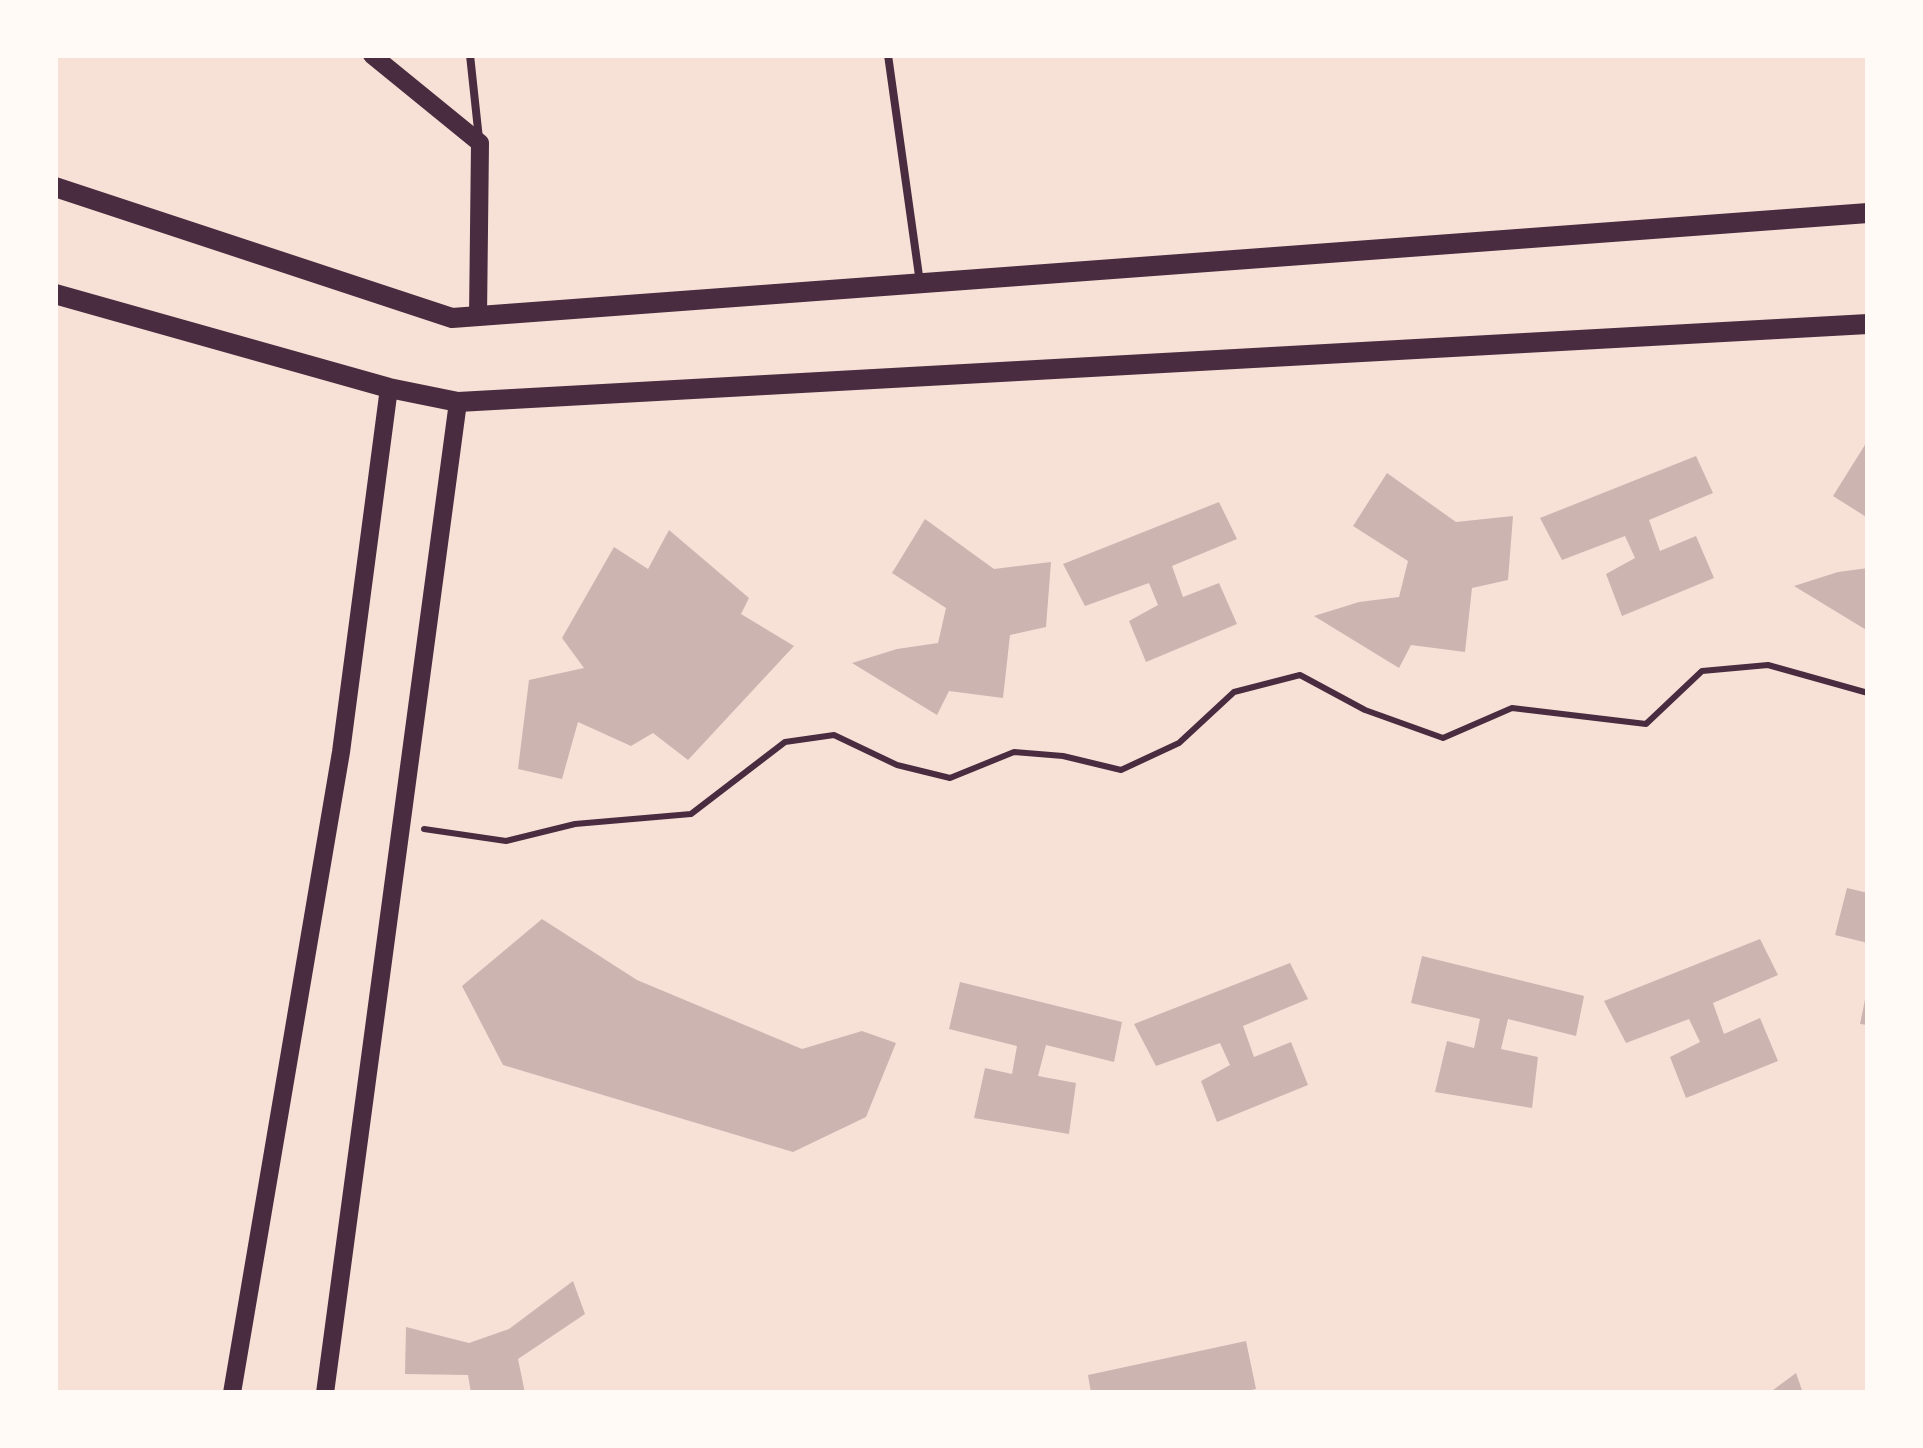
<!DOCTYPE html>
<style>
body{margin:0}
#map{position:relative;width:1923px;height:1448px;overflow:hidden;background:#f7e1d7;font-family:"Public Sans",sans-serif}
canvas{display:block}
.frame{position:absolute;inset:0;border:58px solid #fffaf5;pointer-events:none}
</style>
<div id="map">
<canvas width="1923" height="1448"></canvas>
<div class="frame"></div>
</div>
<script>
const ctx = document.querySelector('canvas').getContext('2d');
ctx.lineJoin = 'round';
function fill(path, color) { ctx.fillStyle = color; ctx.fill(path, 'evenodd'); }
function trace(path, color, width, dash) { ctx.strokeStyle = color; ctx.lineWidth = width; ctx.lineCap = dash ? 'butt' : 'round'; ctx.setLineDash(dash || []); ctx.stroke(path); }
const building = new Path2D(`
 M 1868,440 L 1868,518 L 1833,496 Z
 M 1696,456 L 1713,493 L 1649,520 L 1660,551 L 1696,536 L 1714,578 L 1622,616 L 1606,574 L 1635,558 L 1625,536 L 1562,560 L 1540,518 Z
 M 1387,473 L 1456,522 L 1513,516 L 1508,580 L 1472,588 L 1465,652 L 1411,645 L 1399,668 L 1314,616 L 1359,602 L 1399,597 L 1408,561 L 1353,526 Z
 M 1219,502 L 1237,539 L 1172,566 L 1183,597 L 1219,583 L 1237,624 L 1146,662 L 1129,621 L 1158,605 L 1149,583 L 1085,606 L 1063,564 Z
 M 925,519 L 994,569 L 1051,562 L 1046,627 L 1010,635 L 1003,698 L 949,691 L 937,715 L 852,663 L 897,649 L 938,643 L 946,608 L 892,573 Z
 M 669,530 L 749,598 L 741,614 L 794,646 L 688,760 L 653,733 L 631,746 L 578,722 L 562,779 L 518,769 L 529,680 L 584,668 L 562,638 L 614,547 L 648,569 Z
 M 1868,568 L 1868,631 L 1794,586 L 1838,572 Z
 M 1847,888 L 1868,893 L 1868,943 L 1835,935 Z
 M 542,919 L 637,980 L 802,1049 L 862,1031 L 896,1043 L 866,1117 L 793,1152 L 503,1065 L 462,986 Z
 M 1760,939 L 1778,975 L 1713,1003 L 1724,1034 L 1760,1018 L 1778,1061 L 1686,1098 L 1670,1057 L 1700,1042 L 1689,1019 L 1626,1043 L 1604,1001 Z
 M 1422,956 L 1584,996 L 1576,1036 L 1508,1019 L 1501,1049 L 1538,1057 L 1532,1108 L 1435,1092 L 1447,1041 L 1474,1048 L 1480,1019 L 1411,1003 Z
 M 1290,963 L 1308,999 L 1243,1026 L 1254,1057 L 1291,1042 L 1308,1085 L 1217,1122 L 1201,1081 L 1230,1065 L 1220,1043 L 1156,1066 L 1134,1024 Z
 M 960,982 L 1122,1022 L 1114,1062 L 1046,1045 L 1038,1076 L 1076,1083 L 1069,1134 L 974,1118 L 985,1068 L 1012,1074 L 1017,1046 L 949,1029 Z
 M 1866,995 L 1868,995 L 1868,1025 L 1860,1024 Z
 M 573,1281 L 585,1314 L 518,1359 L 525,1393 L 471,1393 L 468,1375 L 405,1374 L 406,1327 L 469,1343 L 509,1329 Z
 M 1246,1341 L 1256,1389 L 1237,1393 L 1091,1393 L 1088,1375 Z
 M 1796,1373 L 1803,1393 L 1769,1393 Z`);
const path = new Path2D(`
 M 424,829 L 506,841 L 575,824 L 691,814 L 785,742 L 834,735 L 897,765 L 950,778 L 1014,752 L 1063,756 L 1121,770 L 1179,743 L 1234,692 L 1300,675 L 1365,710 L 1443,738 L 1512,708 L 1646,724 L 1702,671 L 1768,665 L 1868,693`);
const service = new Path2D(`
 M 470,55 L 479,139
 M 888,55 L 920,283`);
const tertiary = new Path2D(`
 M 372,55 L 480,143 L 478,317
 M 232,1393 L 341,752 L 389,388
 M 325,1393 L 458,402`);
const secondary = new Path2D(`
 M 55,187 L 452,318 L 1868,213
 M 55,294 L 389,388 L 458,402 L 1868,324`);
fill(building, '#ccb4b1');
trace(path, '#4a2c40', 6);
trace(service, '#4a2c40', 8);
trace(tertiary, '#4a2c40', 18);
trace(secondary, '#4a2c40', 20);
</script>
